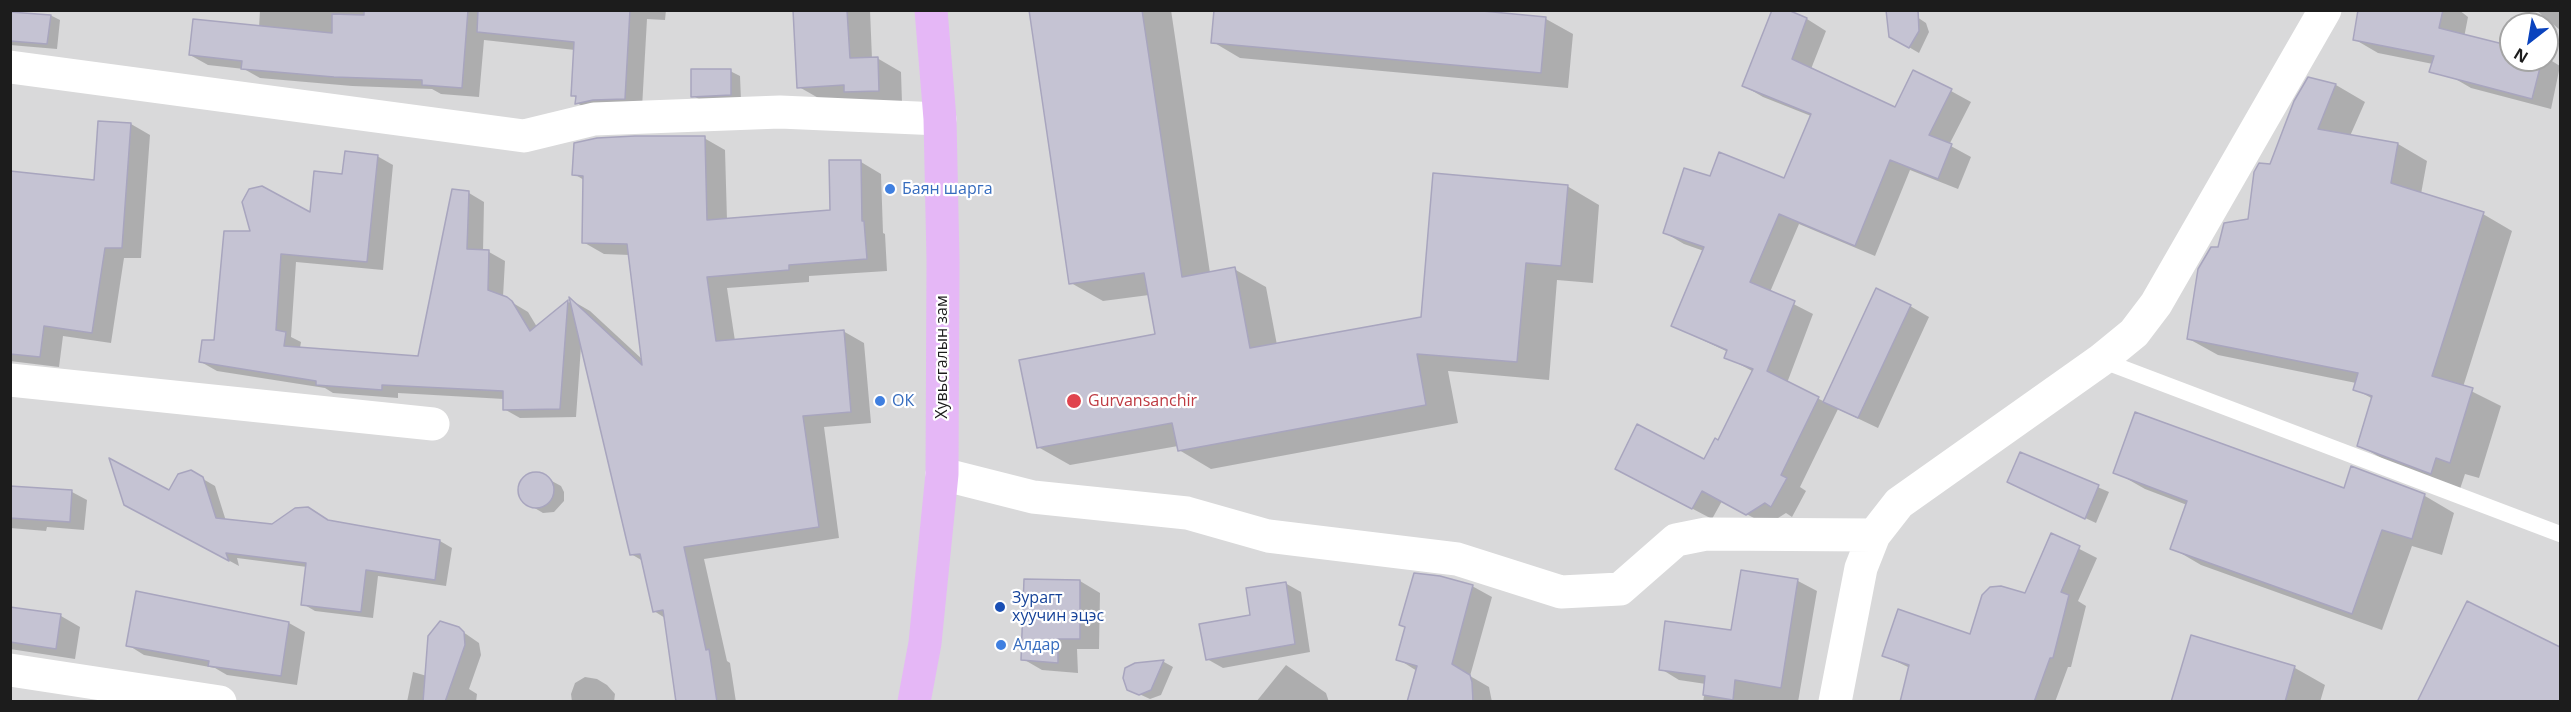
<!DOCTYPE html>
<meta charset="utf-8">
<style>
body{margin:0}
#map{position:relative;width:2571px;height:712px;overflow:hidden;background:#e6e2ed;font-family:"Open Sans",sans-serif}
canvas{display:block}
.frame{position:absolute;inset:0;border:12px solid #1c1c1c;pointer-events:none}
.north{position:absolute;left:2499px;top:12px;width:60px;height:60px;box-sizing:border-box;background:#fff;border:2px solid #a4a4a4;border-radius:50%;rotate:211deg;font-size:16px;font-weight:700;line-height:24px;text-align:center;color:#1c1c1c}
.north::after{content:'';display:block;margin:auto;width:21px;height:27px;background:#0a43be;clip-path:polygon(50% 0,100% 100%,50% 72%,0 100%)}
</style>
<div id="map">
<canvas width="2571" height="712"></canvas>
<div class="frame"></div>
<div class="north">N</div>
</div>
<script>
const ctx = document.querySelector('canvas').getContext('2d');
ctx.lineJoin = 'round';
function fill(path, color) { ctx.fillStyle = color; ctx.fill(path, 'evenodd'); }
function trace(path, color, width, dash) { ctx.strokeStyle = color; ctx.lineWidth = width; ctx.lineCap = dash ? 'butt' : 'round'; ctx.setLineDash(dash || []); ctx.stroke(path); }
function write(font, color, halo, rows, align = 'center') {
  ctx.font = font + ' "Open Sans",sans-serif'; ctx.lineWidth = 4.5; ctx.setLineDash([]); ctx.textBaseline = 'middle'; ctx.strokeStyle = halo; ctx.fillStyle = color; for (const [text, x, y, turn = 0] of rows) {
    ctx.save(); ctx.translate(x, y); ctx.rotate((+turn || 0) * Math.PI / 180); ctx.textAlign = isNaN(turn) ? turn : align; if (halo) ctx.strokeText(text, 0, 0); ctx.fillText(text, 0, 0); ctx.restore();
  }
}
const residential = new Path2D(`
 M 11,11 L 2560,11 L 2560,701 L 11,701 ZM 2511,24 L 2547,24 L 2547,60 L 2511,60 Z`);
const shadow = new Path2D(`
 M 260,10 L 666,10 L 665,20 L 647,19 L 642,108 L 594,113 L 577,103 L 577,98 L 572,95 L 575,50 L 484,40 L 479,97 L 441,94 L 432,89 L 352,86 L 260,78 L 244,69 L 208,65 L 190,55 L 259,28 Z
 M 795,10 L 870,10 L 872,59 L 877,58 L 901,72 L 902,103 L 869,105 L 858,99 L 822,100 L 799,87 Z
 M 1030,10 L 1171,10 L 1210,273 L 1234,269 L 1266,287 L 1277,345 L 1423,318 L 1567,186 L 1599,205 L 1593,283 L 1557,280 L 1549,380 L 1448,371 L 1458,423 L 1211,469 L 1179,450 L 1178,446 L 1070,465 L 1038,447 L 1157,336 L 1149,295 L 1103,301 L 1071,283 Z
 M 1783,10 L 1807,19 L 1826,31 L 1811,69 L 1895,109 L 1951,91 L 1971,102 L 1949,145 L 1971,157 L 1958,189 L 1910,170 L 1875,256 L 1799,224 L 1770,292 L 1813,314 L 1787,383 L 1825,402 L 1910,306 L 1929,317 L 1878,428 L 1838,409 L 1800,487 L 1806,491 L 1792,517 L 1786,513 L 1767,525 L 1722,501 L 1712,519 L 1636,479 L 1704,461 L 1719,443 L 1754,372 L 1726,357 L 1728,352 L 1673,326 L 1704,251 L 1684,244 L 1665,233 L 1711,178 L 1784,180 L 1811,116 L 1763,97 L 1744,86 Z
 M 2360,10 L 2459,10 L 2468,17 L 2458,69 L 2378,53 L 2354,39 Z
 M 2536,10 L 2560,10 L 2560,30 Z
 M 10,12 L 50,15 L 60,20 L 57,49 L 10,45 Z
 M 1917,17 L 1926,23 L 1929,32 L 1919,53 L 1890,36 Z
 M 1546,19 L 1573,34 L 1568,88 L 1240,58 L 1213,42 Z
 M 2511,48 L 2511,60 L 2547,58 L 2560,66 L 2551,109 L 2471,88 L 2452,77 Z
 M 730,71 L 740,76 L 741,100 L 703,101 L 693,96 Z
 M 2309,79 L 2336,85 L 2365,102 L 2350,136 L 2398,144 L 2427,161 L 2421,194 L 2483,214 L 2512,231 L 2463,387 L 2501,406 L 2479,478 L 2465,474 L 2460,489 L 2388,462 L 2359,445 L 2373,399 L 2355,389 L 2356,383 L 2218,355 L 2189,339 L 2219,248 L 2249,220 Z
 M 131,124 L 150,135 L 141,258 L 124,258 L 111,343 L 63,336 L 59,367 L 10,361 L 10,258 L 95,181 Z
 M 704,138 L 725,150 L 727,220 L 832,212 L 861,162 L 881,174 L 883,233 L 885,234 L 887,271 L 809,276 L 809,282 L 727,288 L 735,341 L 843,331 L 864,343 L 871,423 L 824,427 L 839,538 L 704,559 L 727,661 L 730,663 L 736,702 L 678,702 L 665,618 L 654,611 L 643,561 L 631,554 L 581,346 L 576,417 L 520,418 L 504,409 L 504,399 L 398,393 L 398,398 L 333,393 L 325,388 L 217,371 L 201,362 L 215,342 L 252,233 L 312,214 L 343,176 L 377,156 L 393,165 L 383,270 L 296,262 L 291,337 L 301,342 L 300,348 L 419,357 L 469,193 L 484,202 L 483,252 L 489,252 L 505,261 L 503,297 L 528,312 L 537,327 L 569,302 L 572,304 L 571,300 L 590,311 L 643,360 L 630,255 L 604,254 L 583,242 L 584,180 L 574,174 Z
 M 2021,454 L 2109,492 L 2096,523 L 2018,487 Z
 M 2352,468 L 2425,496 L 2454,513 L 2442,555 L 2412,546 L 2382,630 L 2201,565 L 2172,548 L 2187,505 L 2145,489 L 2115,472 L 2345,490 Z
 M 191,472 L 215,486 L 226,521 L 273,526 L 329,521 L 440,541 L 452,548 L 446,586 L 378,576 L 373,618 L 315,611 L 303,604 L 307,567 L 237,558 L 239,566 L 138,511 L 169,492 Z
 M 539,474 L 561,486 L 564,492 L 564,501 L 554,512 L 543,513 L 523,501 L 519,490 L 523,479 L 528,475 Z
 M 10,487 L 72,492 L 87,500 L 84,530 L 47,527 L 46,531 L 10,528 Z
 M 2052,535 L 2097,558 L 2078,601 L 2086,606 L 2071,667 L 2068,667 L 2055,702 L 1902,702 L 1910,668 L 1883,655 L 1971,636 L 2026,595 Z
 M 1742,572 L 1798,581 L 1817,591 L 1798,702 L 1703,702 L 1706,684 L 1679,680 L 1661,669 L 1733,632 Z
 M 1080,581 L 1100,593 L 1099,649 L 1077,649 L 1078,673 L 1042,670 L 1023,659 Z
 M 1285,583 L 1301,592 L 1310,652 L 1223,668 L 1207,659 Z
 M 1472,586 L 1492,597 L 1470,676 L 1489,687 L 1492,702 L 1409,702 L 1417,671 L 1398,659 Z
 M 2467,603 L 2560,649 L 2560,702 L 2419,702 Z
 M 10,608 L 61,616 L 80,627 L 75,659 L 10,649 Z
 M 289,623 L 305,632 L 297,685 L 227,675 L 215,668 L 144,655 L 128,645 Z
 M 453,625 L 479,643 L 481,655 L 469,689 L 477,694 L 476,702 L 407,702 L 413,672 L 427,676 Z
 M 2192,637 L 2295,668 L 2325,685 L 2320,702 L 2172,702 Z
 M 1164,662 L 1173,667 L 1161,695 L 1150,699 L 1126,688 L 1126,669 L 1136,664 Z
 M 1286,665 L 1326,693 L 1329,702 L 1256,702 Z
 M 585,677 L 597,679 L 607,685 L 615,694 L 614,702 L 572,702 L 571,694 L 575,683 Z`);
const building = new Path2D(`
 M 364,10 L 468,10 L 462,88 L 422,85 L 422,80 L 334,77 L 241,69 L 242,61 L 189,55 L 193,19 L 332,33 L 332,14 L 364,15 Z
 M 478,10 L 630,10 L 625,99 L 593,100 L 575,104 L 576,96 L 571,96 L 574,42 L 477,32 Z
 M 793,10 L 847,10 L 850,58 L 878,57 L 879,91 L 844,92 L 844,85 L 797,88 Z
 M 1029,10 L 1142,10 L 1182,277 L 1235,267 L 1250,348 L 1421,317 L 1433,173 L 1568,185 L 1561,266 L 1526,263 L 1517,362 L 1417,354 L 1426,405 L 1178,451 L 1172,423 L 1037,448 L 1019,360 L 1155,334 L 1144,273 L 1069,284 Z
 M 1214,10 L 1472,10 L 1546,17 L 1541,73 L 1211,43 Z
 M 1772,10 L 1788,10 L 1807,18 L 1792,59 L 1895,107 L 1913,70 L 1952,89 L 1929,135 L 1952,144 L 1938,179 L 1890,160 L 1855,246 L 1779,214 L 1750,282 L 1795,301 L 1767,371 L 1819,397 L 1781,475 L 1787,478 L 1771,507 L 1765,503 L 1746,515 L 1702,491 L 1692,509 L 1615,469 L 1637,424 L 1704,459 L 1715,438 L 1718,440 L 1753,369 L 1724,358 L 1727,350 L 1671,326 L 1704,247 L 1663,233 L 1684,168 L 1710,176 L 1719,152 L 1784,178 L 1811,114 L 1742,86 Z
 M 1886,10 L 1918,10 L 1919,31 L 1909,48 L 1889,37 Z
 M 2358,10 L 2443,10 L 2439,28 L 2511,46 L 2511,60 L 2542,60 L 2532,99 L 2429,72 L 2434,56 L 2353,40 Z
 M 10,12 L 51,15 L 47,44 L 10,41 Z
 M 691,69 L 731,69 L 731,95 L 691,97 Z
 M 2308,77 L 2336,84 L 2318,129 L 2398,143 L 2391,183 L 2484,212 L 2432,376 L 2473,388 L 2450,463 L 2436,458 L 2431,474 L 2357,446 L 2372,396 L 2353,390 L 2358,373 L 2187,339 L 2198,269 L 2211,247 L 2218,247 L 2224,223 L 2248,219 L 2254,172 L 2259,163 L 2270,164 L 2294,101 Z
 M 98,121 L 131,123 L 122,248 L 105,248 L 92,333 L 44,326 L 40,357 L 10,354 L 10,171 L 94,180 Z
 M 635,136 L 705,136 L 707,220 L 830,210 L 829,160 L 861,160 L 862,221 L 864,221 L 867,259 L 789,265 L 789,270 L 707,277 L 716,341 L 844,330 L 851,412 L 803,416 L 819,527 L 684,547 L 706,650 L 709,649 L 717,702 L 676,702 L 663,610 L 653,612 L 640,554 L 630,555 L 569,297 L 642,365 L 627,244 L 582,243 L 583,176 L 572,175 L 574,143 L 597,138 Z
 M 345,151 L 378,155 L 367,262 L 281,254 L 276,330 L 286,332 L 284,346 L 418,356 L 452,189 L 469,191 L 467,249 L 489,250 L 488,290 L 507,297 L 512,301 L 530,331 L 568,300 L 560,409 L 503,410 L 503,391 L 382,385 L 382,390 L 316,385 L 316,381 L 199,362 L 202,340 L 214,340 L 224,231 L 250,231 L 242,202 L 249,189 L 262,186 L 310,212 L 314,171 L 342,174 Z
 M 1876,288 L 1911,305 L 1858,418 L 1823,402 Z
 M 2135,412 L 2344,488 L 2351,466 L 2425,494 L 2412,539 L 2382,530 L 2352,614 L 2170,549 L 2187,501 L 2113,473 Z
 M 2020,452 L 2099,485 L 2085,519 L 2007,482 Z
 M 109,458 L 169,490 L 178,474 L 191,470 L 203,477 L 216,518 L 272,524 L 295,508 L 308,507 L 328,520 L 440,540 L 435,580 L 366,570 L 361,612 L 301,605 L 306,563 L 226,553 L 229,561 L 124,505 Z
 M518 490a18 18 0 1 1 36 0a18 18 0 1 1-36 0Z
 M 10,486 L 72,490 L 70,522 L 10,518 Z
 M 2051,533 L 2080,546 L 2061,592 L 2069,595 L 2053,658 L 2050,658 L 2034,702 L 1900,702 L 1909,665 L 1882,656 L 1898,609 L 1970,634 L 1982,595 L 1990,587 L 2001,586 L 2025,593 Z
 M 1741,570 L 1798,579 L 1781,688 L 1735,680 L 1733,700 L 1703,695 L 1705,676 L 1659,670 L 1665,621 L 1731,630 Z
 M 1414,573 L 1440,576 L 1473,585 L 1452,664 L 1470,675 L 1472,682 L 1473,702 L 1407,702 L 1417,666 L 1396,660 L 1405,627 L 1399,625 Z
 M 1024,579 L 1080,580 L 1080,639 L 1058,639 L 1058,663 L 1021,660 Z
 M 1286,582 L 1295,644 L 1206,660 L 1199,624 L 1250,615 L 1246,588 Z
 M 136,591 L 289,622 L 281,676 L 208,666 L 209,661 L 126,646 Z
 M 2467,601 L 2560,647 L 2560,702 L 2417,702 Z
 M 10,607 L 61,614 L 56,649 L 10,642 Z
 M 440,621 L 459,627 L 464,632 L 465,645 L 445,702 L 423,702 L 428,636 Z
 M 2191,635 L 2295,666 L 2285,702 L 2171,702 Z
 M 1164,660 L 1151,690 L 1139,695 L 1127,690 L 1123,678 L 1125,668 L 1135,663 Z`);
const lane = new Path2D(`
 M 2101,360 L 2560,534`);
const street = new Path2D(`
 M 10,67 L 524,136 L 594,119 L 780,112 L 940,119
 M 10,380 L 433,424
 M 942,474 L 1033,497 L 1187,513 L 1268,536 L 1457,559 L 1561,592 L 1620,589 L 1676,540 L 1706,534 L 1874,535
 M 10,670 L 220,702
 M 1835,702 L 1861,568 L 1874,535 L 1899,503 L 2101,360 L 2134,333 L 2156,304 L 2325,10`);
const secondary = new Path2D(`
 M 914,702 L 925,643 L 942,474 L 943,260 L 940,119 L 931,10`);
const markers = [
 [890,189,6,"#3f7fe0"],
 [880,401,6,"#3f7fe0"],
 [1074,401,8,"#e0444e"],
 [1000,607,6,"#1a4fb4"],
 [1001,645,6,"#3f7fe0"]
];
const shopNames = [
 ["Баян шарга",902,189],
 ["ОК",892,401],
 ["Алдар",1013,645]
];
const streetNames = [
 ["Хувьсгалын зам",942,357,-90]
];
const healthNames = [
 ["Gurvansanchir",1088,401]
];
const transitNames = [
 ["Зурагт",1012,598],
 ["хуучин эцэс",1012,616]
];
fill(residential, '#d9d9da');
fill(shadow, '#0003');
fill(building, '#c5c3d3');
trace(building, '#a8a5be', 1.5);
trace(lane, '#fff', 16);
trace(street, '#fff', 33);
trace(secondary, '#e5b7f6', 33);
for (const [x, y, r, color] of markers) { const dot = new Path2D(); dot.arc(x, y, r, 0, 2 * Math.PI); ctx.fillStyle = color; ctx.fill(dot); trace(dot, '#fff', 2); }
write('16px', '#366cbe', '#fff', shopNames, 'left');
write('16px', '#1c1c1c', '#fff', streetNames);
write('16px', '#be3a42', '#fff', healthNames, 'left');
write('16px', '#164399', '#fff', transitNames, 'left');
</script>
